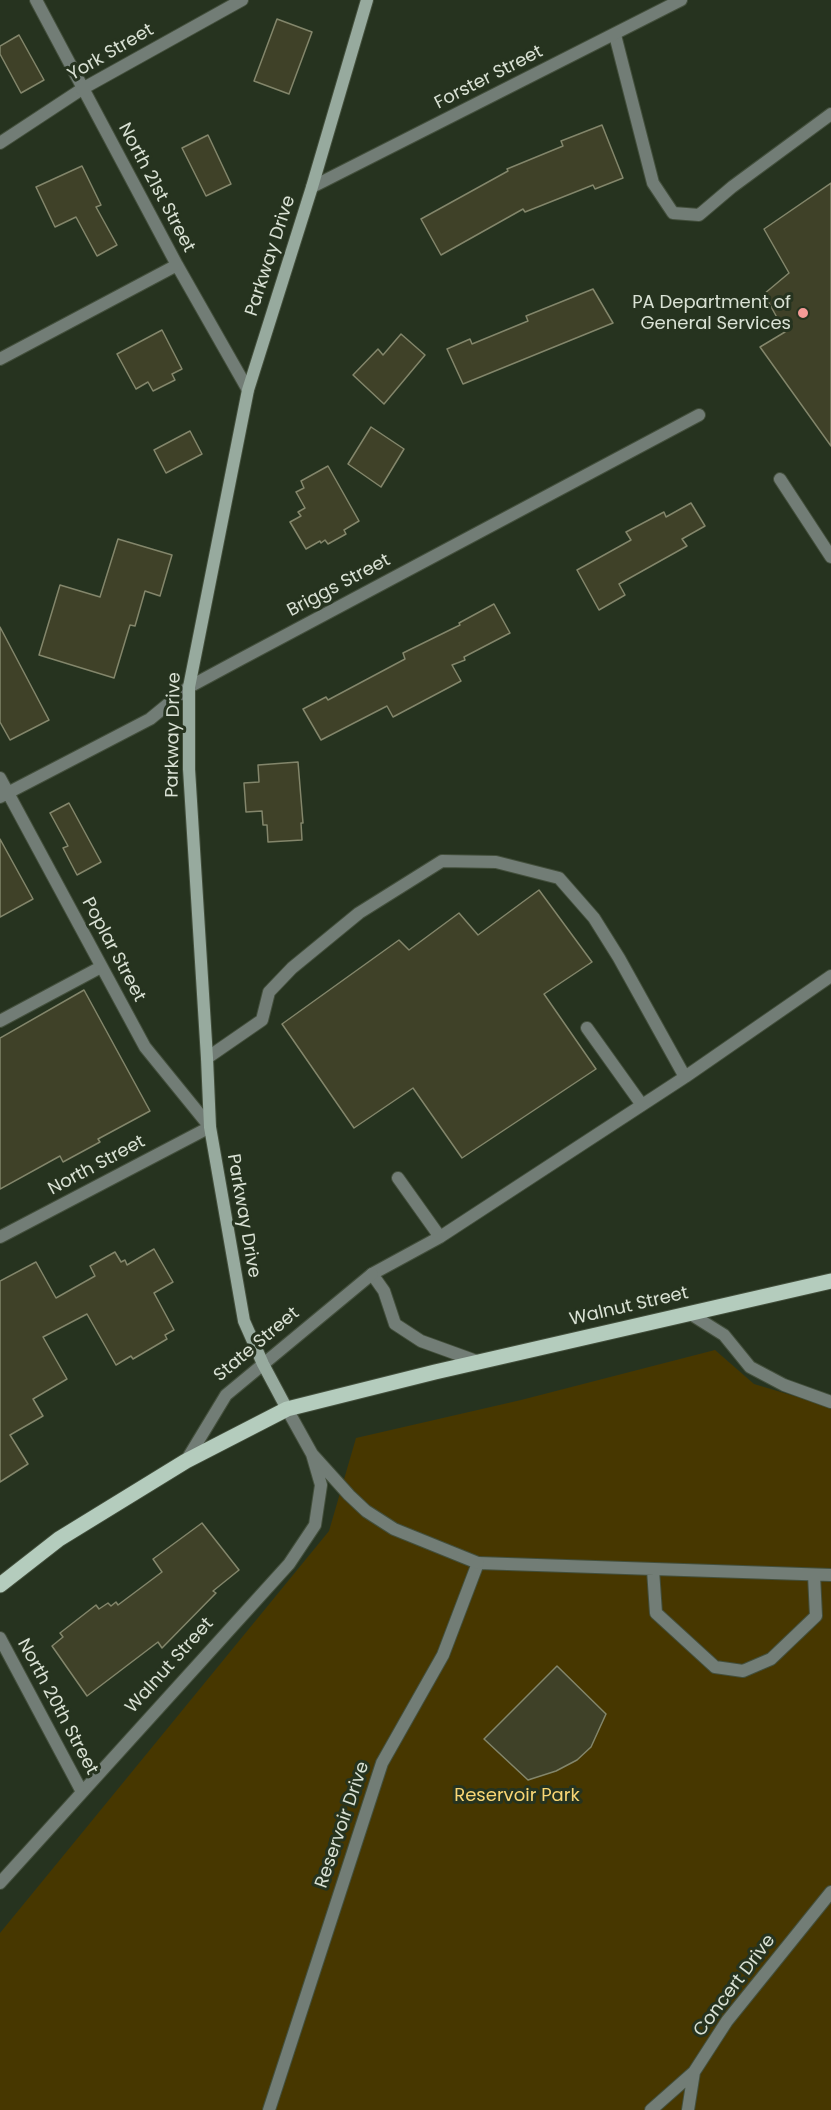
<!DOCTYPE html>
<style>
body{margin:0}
canvas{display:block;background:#26331f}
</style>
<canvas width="831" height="2110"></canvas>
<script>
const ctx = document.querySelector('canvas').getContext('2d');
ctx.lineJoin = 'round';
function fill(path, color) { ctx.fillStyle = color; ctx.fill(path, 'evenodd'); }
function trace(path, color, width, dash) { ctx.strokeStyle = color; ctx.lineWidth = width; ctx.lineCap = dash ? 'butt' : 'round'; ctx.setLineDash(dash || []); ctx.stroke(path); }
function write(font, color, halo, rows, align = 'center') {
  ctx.font = font + ' Poppins,sans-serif'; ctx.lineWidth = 6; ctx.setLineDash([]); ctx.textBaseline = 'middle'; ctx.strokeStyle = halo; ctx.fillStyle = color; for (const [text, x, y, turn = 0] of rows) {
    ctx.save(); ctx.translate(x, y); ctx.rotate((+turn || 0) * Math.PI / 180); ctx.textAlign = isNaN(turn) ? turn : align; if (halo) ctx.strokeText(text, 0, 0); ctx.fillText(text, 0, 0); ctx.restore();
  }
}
const green = new Path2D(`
 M 715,1350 L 754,1384 L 831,1407 L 831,2110 L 0,2110 L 0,1933 L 329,1531 L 356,1438 L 521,1400 Z`);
const building = new Path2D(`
 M 277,19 L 312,32 L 289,94 L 254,81 Z
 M 19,35 L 44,80 L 21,93 L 0,54 L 0,46 Z
 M 602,125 L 623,178 L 595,189 L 593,185 L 525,212 L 523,209 L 441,255 L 421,219 L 508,171 L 507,169 L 563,146 L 561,141 Z
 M 208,135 L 231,184 L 206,196 L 182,148 Z
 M 82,166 L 101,205 L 96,207 L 117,245 L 97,256 L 76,217 L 55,227 L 36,187 Z
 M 831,183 L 831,446 L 760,347 L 785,332 L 764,294 L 789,273 L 764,229 Z
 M 593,289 L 613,323 L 463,384 L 447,349 L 470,339 L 472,344 L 528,321 L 526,316 Z
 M 162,330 L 182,369 L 172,374 L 175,380 L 153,391 L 148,382 L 136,389 L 117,354 Z
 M 401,334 L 425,355 L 384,404 L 353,375 L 378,349 L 383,355 Z
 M 371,427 L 404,449 L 381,487 L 348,464 Z
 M 190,431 L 202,454 L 166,473 L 154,450 Z
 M 328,466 L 359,521 L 344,530 L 346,534 L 328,544 L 325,540 L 321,543 L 320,541 L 306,549 L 290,522 L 301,516 L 298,512 L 305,508 L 296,492 L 304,488 L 301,481 Z
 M 691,503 L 705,526 L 682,539 L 687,546 L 619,584 L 625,595 L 599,610 L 577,570 L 631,540 L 626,532 L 664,512 L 666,517 Z
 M 118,539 L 172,555 L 160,596 L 145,591 L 135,626 L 130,625 L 114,678 L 39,655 L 60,585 L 100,597 Z
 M 494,604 L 510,633 L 464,657 L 465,660 L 452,665 L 461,681 L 393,717 L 387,706 L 321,740 L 303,709 L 326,697 L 328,700 L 405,659 L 403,653 L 460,625 L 459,623 Z
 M 0,627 L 49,720 L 10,740 L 0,722 Z
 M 298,762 L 303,823 L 301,823 L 302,840 L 268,842 L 267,825 L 263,825 L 262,811 L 246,812 L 244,783 L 259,782 L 258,765 Z
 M 69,803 L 101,862 L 77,875 L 63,848 L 68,846 L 50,813 Z
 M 0,839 L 33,899 L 0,917 Z
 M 539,890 L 592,962 L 544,994 L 596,1069 L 462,1158 L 413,1088 L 354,1128 L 282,1024 L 399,940 L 409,950 L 459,913 L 478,935 Z
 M 84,990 L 150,1111 L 98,1139 L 100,1142 L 63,1162 L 60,1156 L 0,1189 L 0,1038 Z
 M 154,1249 L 173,1282 L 154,1293 L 174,1330 L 165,1335 L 167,1339 L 133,1359 L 131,1356 L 116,1365 L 87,1314 L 43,1337 L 67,1379 L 33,1399 L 43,1416 L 10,1435 L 28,1464 L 0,1482 L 0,1281 L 36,1262 L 56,1298 L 95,1276 L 90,1266 L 115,1252 L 121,1262 L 125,1260 L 127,1265 Z
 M 202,1523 L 239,1570 L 213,1591 L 216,1593 L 162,1648 L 158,1642 L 87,1696 L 52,1646 L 63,1637 L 60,1633 L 96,1605 L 99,1609 L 108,1603 L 111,1606 L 116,1602 L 118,1605 L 162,1572 L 153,1559 Z
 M 557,1666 L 606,1714 L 591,1747 L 577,1760 L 556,1771 L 528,1780 L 484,1739 Z`);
const lane = new Path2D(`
 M 615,35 L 653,183 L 673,213 L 699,215 L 732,187 L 831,114
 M 0,143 L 82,89
 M 780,479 L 831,557
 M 0,1021 L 101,967
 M 587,1028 L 642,1105
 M 207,1058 L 262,1020 L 269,992 L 292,968 L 359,913 L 442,861 L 496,862 L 559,878 L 594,918 L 619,958 L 685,1077
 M 398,1178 L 440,1237
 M 689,1313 L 724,1335 L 750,1367 L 784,1385 L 831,1402
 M 479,1362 L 421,1341 L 395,1324 L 384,1291 L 372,1274 L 440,1237 L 685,1077 L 831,976
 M 653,1570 L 656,1613 L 715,1667 L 743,1671 L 771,1659 L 816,1616 L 814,1575
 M 269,2110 L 382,1763 L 443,1655 L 478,1563 L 831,1575
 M 651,2110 L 694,2072
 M 688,2110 L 694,2072 L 727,2021 L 831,1892`);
const street = new Path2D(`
 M 36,0 L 177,265 L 248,390
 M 82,89 L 242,0
 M 312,187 L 681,0
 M 0,359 L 177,265
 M 0,778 L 145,1047 L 210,1127 L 0,1237
 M 0,797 L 150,719 L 189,687 L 241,659 L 699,415
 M 287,1409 L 312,1454 L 349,1495 L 366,1511 L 394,1529 L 478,1563
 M 186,1461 L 226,1395 L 372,1274
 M 0,1638 L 82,1792
 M 0,1883 L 289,1564 L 315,1525 L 321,1485 L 312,1454`);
const secondary = new Path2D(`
 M 287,1409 L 263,1364 L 244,1321 L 210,1127 L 207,1058 L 189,769 L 189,687 L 248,390 L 312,187 L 367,0`);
const primary = new Path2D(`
 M 0,1585 L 59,1539 L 186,1461 L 287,1409 L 435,1372 L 831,1281`);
const markers = [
 [803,313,6,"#f59b97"]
];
const streetNames = [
 ["York Street",111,53,-30],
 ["Forster Street",489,78,-27],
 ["North 21st Street",156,188,62],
 ["Parkway Drive",271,256,-72],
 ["Briggs Street",339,586,-28],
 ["Parkway Drive",174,735,-89],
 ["Poplar Street",113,950,62],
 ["North Street",97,1166,-28],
 ["Parkway Drive",243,1216,80],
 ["Walnut Street",629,1307,-13],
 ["State Street",257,1345,-40],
 ["Walnut Street",170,1666,-48],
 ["North 20th Street",57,1707,62],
 ["Reservoir Drive",343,1825,-71],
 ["Concert Drive",735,1986,-53]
];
const poiNames = [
 ["PA Department of",791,303],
 ["General Services",791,324]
];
const parkNames = [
 ["Reservoir Park",517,1796]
];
fill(green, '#473700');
fill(building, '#3f4128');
trace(building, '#83866b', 1.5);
trace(lane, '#434f3c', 14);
trace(street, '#434f3c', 14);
trace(secondary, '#434f3c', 14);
trace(primary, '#434f3c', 17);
trace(lane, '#727d76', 12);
trace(street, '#727d76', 12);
trace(secondary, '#97aa9e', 12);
trace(primary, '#b4ccbd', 15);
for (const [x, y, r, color] of markers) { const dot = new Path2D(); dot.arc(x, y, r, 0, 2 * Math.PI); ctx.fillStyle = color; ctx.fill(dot); trace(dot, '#26331f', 2); }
write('18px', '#d9e1d4', '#26331f', streetNames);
write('18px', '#d9e1d4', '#26331f', poiNames, 'right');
write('18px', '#f9d674', '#26331f', parkNames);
</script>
